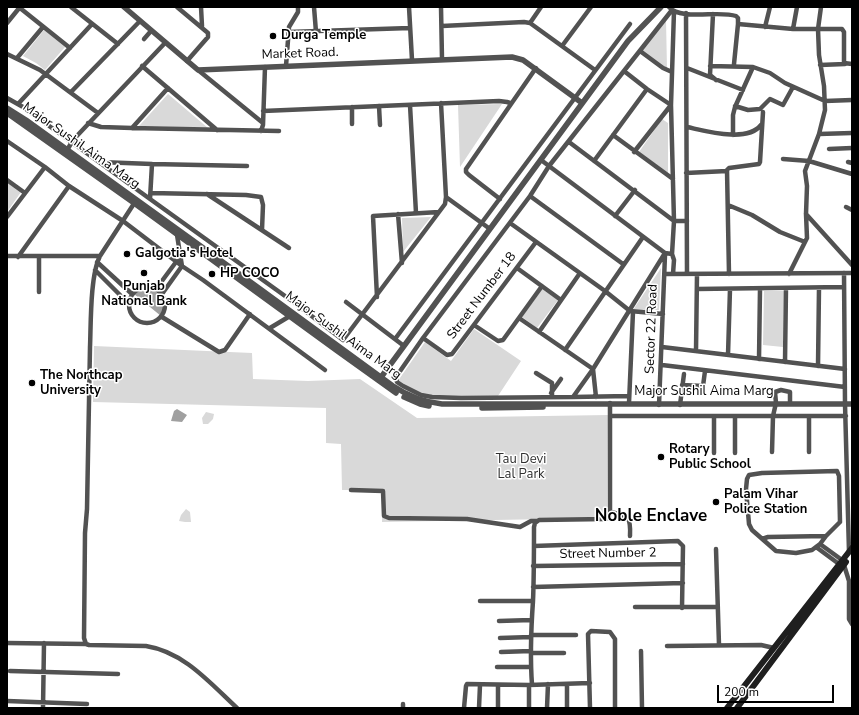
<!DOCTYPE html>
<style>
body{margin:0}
#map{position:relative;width:859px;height:715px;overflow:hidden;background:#fff;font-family:"Nunito Sans",sans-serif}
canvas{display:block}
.frame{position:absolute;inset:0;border:8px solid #000;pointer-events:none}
.scale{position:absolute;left:717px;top:685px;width:117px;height:18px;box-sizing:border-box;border:2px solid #000;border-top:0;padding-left:5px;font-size:12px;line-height:14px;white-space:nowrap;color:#000;-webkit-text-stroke:3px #fff;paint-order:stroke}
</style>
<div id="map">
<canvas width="859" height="715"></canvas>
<div class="frame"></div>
<div class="scale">200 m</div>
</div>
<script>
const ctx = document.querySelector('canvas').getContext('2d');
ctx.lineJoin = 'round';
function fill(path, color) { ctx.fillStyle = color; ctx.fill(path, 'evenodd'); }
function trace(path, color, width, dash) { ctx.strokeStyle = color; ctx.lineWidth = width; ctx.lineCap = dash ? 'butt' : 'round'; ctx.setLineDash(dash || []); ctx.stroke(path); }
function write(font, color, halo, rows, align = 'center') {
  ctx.font = font + ' "Nunito Sans",sans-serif'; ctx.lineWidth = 3; ctx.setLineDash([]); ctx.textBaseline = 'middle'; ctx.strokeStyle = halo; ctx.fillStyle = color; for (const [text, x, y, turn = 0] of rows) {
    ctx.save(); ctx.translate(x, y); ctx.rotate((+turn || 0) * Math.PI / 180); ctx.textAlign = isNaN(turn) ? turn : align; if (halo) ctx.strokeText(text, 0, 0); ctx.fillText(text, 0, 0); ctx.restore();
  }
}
const green = new Path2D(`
 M 666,20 L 667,69 L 642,51 Z
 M 44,30 L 65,47 L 45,70 L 36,63 L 23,56 Z
 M 168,94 L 208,128 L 139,126 Z
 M 502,104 L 460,167 L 458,105 Z
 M 662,119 L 668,123 L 668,173 L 639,152 Z
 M 7,182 L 21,192 L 7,212 Z
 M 431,217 L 403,252 L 402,218 Z
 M 661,268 L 659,310 L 633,310 Z
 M 542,289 L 558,300 L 537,328 L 522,317 Z
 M 764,291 L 784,291 L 783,347 L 763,345 Z
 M 474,329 L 521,361 L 496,399 L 421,395 L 395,385 L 425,342 L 451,361 Z
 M 94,346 L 252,353 L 253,379 L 308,381 L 360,379 L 417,418 L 608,415 L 607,518 L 382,522 L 383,490 L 342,490 L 341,444 L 326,443 L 326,408 L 93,402 Z
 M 206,412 L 214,414 L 213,419 L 208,424 L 203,424 L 202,418 Z
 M 186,509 L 190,512 L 191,522 L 185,522 L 179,521 L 181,515 Z`);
const water = new Path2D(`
 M 149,288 C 163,295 168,302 161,316 L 134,294 L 139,289 Z
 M 177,409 L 187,415 L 182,422 L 171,421 L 174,411 Z`);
const minor = new Path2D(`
 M 71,7 L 118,44
 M 177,7 L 208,33 L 208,37 L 187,61
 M 201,7 L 202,26
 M 314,7 L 316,32
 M 409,7 L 412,60
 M 441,7 L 442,59
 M 669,7 C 681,21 719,10 736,16 L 738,18 L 738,24 L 734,64
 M 20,8 L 70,48
 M 686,13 L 687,274
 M 713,14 L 710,75 L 716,80
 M 7,23 L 20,7
 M 530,23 L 541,7
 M 738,24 L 793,29 L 842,29 L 844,32 L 844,63 L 852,64
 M 442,26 L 524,22 L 530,23 L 595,70
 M 765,27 L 770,7
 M 793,29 L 797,7
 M 288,32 L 410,28
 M 144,39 L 151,31
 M 562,46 L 591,7
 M 640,51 L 663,68 L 672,72
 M 7,54 L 40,70 L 98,113
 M 17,58 L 43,27
 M 820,65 L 845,64
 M 142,66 L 217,130
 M 286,66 L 289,27 L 298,12 L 298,7
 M 710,66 L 753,67
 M 687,68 L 743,90
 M 198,70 L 263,123
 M 624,71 L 647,89 L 671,105 L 634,152
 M 71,92 L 140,21
 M 7,98 L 23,107 L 150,199
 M 18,104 L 92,24
 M 410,105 L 416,213
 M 379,106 L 380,125
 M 735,106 L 748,110 L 760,109 L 770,99 L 783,105 L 793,87
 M 352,107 L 352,124
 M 263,111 L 499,101 L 507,102 L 510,103
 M 88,123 L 101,127 L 132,128 L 279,131
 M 687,127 C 706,131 747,143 761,125
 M 132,128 L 168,88
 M 261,131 L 263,125 L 265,67
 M 819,134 L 852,133
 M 613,135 L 673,179
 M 733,135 L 733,115 L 735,107 L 753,67 L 770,73 L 785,83 L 825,101 L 852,100
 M 7,141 L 45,167 L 69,186 L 123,221 L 182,266 L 203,280 L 325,370
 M 569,142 L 674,221 L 687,221
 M 829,149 L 852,148
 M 66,152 L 73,140 L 165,43
 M 783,159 L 809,161 L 852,174
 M 541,160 L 665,253 L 672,254 L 674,221 L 671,105 L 674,11
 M 594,161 L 647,89
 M 99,162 L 152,164 L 247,166
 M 848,162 L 852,163
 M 152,164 L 150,199 L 292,301 L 343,340 L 445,204 L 446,197 L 441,103
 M 686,173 L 727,171
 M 7,180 L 25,193
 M 151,193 L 246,195 L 261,197 L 263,205 L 262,230
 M 207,194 L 289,248
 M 530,196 L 623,264
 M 446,197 L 490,229
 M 500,199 L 469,175 L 466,172 L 466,169 L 536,68
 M 135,202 L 100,256 C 90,275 91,324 90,347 C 89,401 88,455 87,509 L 85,533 L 84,638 L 86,644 L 89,645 L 146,646 C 184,652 210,683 237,708
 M 728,205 L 752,215 L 780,232 L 805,242
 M 846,207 L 852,210
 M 398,214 L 402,263
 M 806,214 L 852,265
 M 615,216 L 635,190
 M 7,217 L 45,167
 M 510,223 L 605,291 L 630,311 L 663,314
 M 665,253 L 593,369 L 573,397 L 461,398 L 432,397 L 421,395 L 403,386 L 397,382 L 396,377 L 423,338 L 530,196 L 549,166 L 672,10
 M 672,254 L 674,260 L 673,274
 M 7,256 L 100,256
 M 18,257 L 69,186
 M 97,262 L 132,294
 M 517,268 L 561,300
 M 95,270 L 129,304
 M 844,273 L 845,404 L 849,552
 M 665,274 L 852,273
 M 729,274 L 727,170 L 729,168 L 759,164 L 760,162 L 763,112
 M 789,274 L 807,238 L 806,214 L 807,186 L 805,171 L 819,134 L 825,110 L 824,86 L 819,55 L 818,29 L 821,7
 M129 305a18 18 0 1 1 36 0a18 18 0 1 1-36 0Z
 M 156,289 L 176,262 L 179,261
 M 697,289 L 844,287
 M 39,292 L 39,257
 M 162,294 L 182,266 L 177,235
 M 377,297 L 373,216 L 439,212
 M 346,302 L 404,346
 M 162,317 L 219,352 L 225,350 L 250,314
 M 519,318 L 593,369 L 596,397
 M 474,325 L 498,341 L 503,340 L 542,286
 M 270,328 L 290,316
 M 539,332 L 580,273
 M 423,338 L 447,355 L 452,354 L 536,242
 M 395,339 L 630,24
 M 662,347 L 845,369
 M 565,350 L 643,237
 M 696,351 L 697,274
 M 728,355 L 730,289
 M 759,359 L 760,289
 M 785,362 L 786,288
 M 662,365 L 845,387
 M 818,366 L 819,288
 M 536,373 L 552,383 L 552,397
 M 682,385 L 703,386 L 705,371
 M 551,393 L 561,379
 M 573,397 L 629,396
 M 629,403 L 633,312
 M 659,405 L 665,255
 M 680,405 L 684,374
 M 610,416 L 846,416
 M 735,416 L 735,453
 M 772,452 L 773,416 L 776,403 L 775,392 L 781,390 L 790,392 L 790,403
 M 809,452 L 809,417
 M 714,453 L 714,416
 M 351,490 L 383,491 L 384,516 L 389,518 L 467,519 L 520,527 L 531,521 L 537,521
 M 610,512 C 629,516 631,517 630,536
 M 762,539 L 768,537 L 826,536 L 840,522 L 839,476 L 837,471 L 762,473 L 749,475 L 747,479 L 746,489 L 749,524 L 752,530 L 776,551 L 796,553 L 812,550 L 820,544 L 826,536
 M 820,544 L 842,560
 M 534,546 L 678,541 L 683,546 L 682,608
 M 816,547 L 839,564
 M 716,549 L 719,645
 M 844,565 L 849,581 L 849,619 L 852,624
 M 533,566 L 683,564
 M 533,587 L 683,583
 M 480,601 L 533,601
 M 635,607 L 718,607
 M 499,621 L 531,620
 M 531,635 L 576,635
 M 500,638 L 531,637
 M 7,643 L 86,644
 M 667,646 L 761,645 L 774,648
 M 641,651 L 642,708
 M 501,652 L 531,651
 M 531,653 L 564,653
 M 497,667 L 530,667
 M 10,671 L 118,674
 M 567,684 L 567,708
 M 498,685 L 498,708
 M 532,685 C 530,657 531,629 533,601 C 534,577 534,552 534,527 L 535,523 L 539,520 L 606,519 L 609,518 L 610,512 L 610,403
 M 7,701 L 87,704
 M 43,708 L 44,643
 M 403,708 L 403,704
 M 464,708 L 466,686 L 467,684 L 529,685 L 590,683
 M 479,708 L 480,685
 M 529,708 L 529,685
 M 547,708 L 548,684
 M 590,708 L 588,634 L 591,631 L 610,632 L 615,639 L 615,708`);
const tertiary = new Path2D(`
 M 124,7 L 198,70 L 512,57 L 523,60 L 582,103
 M 7,108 L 26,120 L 256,286 L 393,386 C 408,396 423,402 442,404 L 852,404
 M 7,113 L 134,203 L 336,350 L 396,393
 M 379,380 L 628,41 L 661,7
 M 404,397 L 420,404 L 429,406
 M 482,408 L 543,407`);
const secondary = new Path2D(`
 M 727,708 L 852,548
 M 737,708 L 846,562`);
const markers = [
 [273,36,4,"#000"],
 [127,254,4,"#000"],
 [144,273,4,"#000"],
 [212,274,4,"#000"],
 [32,383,4,"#000"],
 [661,457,4,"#000"],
 [716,502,4,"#000"]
];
const poiNames = [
 ["Durga Temple",281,36],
 ["Galgotia's Hotel",135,254],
 ["HP COCO",220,274],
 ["Punjab",144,287,"center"],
 ["National Bank",144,302,"center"],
 ["The Northcap",40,376],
 ["University",40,391],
 ["Rotary",669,450],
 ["Public School",669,465],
 ["Palam Vihar",724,495],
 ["Police Station",724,510]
];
const streetNames = [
 ["Market Road.",300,54,-2],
 ["Major Sushil Aima Marg",81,146,35],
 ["Street Number 18",482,296,-53],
 ["Sector 22 Road",652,329,-88],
 ["Major Sushil Aima Marg",343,336,36],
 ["Major Sushil Aima Marg",704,392],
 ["Street Number 2",608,554,-1]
];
const parkNames = [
 ["Tau Devi",521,460],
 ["Lal Park",521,475]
];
const districtNames = [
 ["Noble Enclave",651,517]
];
fill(green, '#d9d9d9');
fill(water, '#a0a0a0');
trace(minor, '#525252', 4.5);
trace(tertiary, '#525252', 5.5);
trace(secondary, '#1f1f1f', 6);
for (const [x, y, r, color] of markers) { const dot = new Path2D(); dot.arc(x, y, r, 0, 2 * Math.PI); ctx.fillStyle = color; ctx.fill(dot); trace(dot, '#fff', 1.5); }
write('bold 13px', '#000', '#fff', poiNames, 'left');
write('13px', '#000', '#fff', streetNames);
write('13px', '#303030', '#fff', parkNames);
write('bold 17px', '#000', '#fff', districtNames);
</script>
